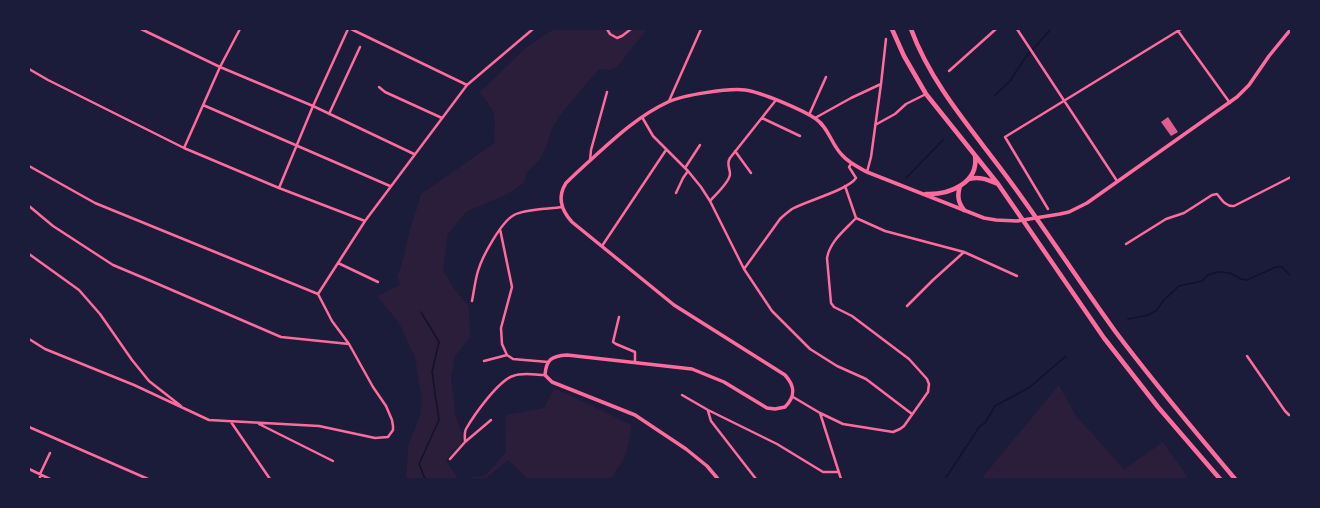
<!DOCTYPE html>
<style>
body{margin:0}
#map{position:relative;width:1320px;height:508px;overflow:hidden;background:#1b1b3a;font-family:"Sofia Sans Condensed",sans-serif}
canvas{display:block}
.frame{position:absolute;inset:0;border:30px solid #1b1b3a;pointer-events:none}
</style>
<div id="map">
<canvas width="1320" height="508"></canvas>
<div class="frame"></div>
</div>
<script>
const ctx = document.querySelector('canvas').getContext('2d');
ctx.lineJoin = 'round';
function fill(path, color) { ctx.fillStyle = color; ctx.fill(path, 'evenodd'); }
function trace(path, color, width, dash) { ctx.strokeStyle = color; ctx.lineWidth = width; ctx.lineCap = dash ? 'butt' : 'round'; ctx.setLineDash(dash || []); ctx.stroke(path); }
const green = new Path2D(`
 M 554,29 L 647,29 L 617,67 L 610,70 L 599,69 L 560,115 L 551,131 L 547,145 L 539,161 L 526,173 L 525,182 L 510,193 L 466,212 L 448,234 L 443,270 L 455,290 L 469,306 L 470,338 L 455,356 L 451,378 L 456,417 L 462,435 L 461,445 L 453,450 L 446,461 L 458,479 L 406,479 L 408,445 L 419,419 L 422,400 L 415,358 L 399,323 L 377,296 L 400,285 L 397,276 C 404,262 405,248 409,234 C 412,220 418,208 421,194 L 494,143 L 495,123 L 493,111 L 480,92 L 528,46 Z
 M 1059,385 L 1076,416 L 1124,469 L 1163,442 L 1189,479 L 981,479 Z
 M 554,388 L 632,425 L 626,455 L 611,479 L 528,479 L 508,460 L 485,479 L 460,479 L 486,475 L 506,452 L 505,415 L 544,408 Z`);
const stream = new Path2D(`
 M 994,96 L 1010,81 L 1025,58 L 1051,29
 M 906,178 L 943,140
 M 421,312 L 439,342 L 432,372 L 439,420 L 419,464 L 425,479
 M 1128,319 L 1148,315 L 1156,311 L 1164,300 L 1179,286 L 1202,281 L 1208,275 L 1218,272 L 1230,273 L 1241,279 L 1247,280 L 1276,267 L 1282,267 L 1291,276
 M 945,479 L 980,426 L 985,423 L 995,406 L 1030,387 L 1066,356`);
const building = new Path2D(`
 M 1168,117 L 1178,132 L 1171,136 L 1161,122 Z`);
const minor = new Path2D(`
 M 141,29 L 220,67 L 313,106 L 414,154
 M 351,29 L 467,85
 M 607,29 L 610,34 L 617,38 L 622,36 L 631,29
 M 1017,29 L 1117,181
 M 1178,31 L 1230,103
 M 29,69 L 48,80 L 184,148 L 279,188 L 365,221
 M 949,71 L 996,29
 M 379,87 L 385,92 L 442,118
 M 669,101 L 701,29
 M 203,105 L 390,186
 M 329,114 L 360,47
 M 809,115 L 826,77
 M 642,117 L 653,136 L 688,171 L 701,187 L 710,201 L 744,269 L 772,311 L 810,349 L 837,366 L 866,379 L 912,414
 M 762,118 L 800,136
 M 815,118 L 851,98 L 881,84
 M 875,125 L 895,114 L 906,104 L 926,94
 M 184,148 L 220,67 L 240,29
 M 735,151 L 751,173
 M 590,161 L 591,150 L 607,92
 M 29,166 L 95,203 L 318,294 L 332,321 L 349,344 L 373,387 L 386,406 L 392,420 L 393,426 L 393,430 L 388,437 L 375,438 L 319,426 L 209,420 L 134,385 L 45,349 L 29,339
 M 685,168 L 700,145
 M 867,172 L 871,157 L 881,84 L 886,39
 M 845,186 L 856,218 L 885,231 L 964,252 L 1017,276
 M 279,188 L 313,106 L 348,29
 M 676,193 L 683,178 L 688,171
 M 710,201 C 715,195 730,182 730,174 C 730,168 726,164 730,158 L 776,100
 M 29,206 L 53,226 L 113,265 L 151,281 L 281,337 L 349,344
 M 1048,209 L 1005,137 L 1181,29
 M 500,229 L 512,287 L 501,328 L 502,344 L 507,355 L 513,359 L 548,362
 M 1126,244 L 1166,219 L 1184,213 L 1212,195 L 1217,194 C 1222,200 1226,207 1234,206 L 1291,177
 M 602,246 L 666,150
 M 29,254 L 79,290 L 100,314 L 132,360 L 149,381 L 181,406
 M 338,263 L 378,282
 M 744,269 L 780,219 C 784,215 788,212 792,209 C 806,201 848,190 856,178 L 849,167 L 851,164
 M 318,294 L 365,221 L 467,85 L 533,29
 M 472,301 C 474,291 475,281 478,271 C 482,257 501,222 514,215 C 524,209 550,209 562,207
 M 907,306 L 933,280 L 964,252
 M 619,317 L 613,342 L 616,344 L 635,352 L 635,362
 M 1247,356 L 1285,411 L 1289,415 L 1291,415
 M 484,361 L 507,355
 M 682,395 L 708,410 L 777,444 L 823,472 L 838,472
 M 793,397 L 820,413 L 843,424 L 893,432 L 900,429 L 904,426 L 928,392 L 929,384 L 927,379 L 909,359 L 852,316 L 834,307 L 831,303 L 827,258 C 830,241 845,230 856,218
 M 708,411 L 711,421 L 756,479
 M 820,413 L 841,479
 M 231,422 L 270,479
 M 259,424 L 333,461
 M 29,427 L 148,479
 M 465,442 C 465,438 464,433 466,429 C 474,415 498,381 513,376 C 523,372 535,375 545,375
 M 450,459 L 465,442 L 491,420
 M 29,469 L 50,479
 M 40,479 L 40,474 L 50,453`);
const tertiary = new Path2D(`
 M 718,479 L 707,466 L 686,449 L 635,415 L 552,382 L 545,375 C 546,360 551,356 567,355 L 692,369 L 724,382 L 767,408 L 775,409 L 785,407 C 796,396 795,386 785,375 L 674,305 L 572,222 C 561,210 557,197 566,183 C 575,174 585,165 595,156 C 617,136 640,115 668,102 C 683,95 728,88 745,90 C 761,92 803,110 816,119 C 829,128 831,144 842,155 C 849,163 858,167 867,172 L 984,218 L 996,220 L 1017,221 L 1060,214 L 1069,212 L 1087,203 L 1237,97 L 1249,85 L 1269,56 L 1291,29`);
const trunk = new Path2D(`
 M 892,29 L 904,56 L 926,94 L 998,184 L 1104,338 L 1158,407 L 1220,479
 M 911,29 C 933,89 978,136 1015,188 C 1049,235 1081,284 1115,331 C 1153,382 1194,430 1235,479
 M 969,179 C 980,176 988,180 998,184
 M 960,186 C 957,196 958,202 964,210
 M 926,194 C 949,195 979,183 975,156`);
fill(green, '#2a1e3b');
trace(stream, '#12122b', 1.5);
fill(building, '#dd5f8e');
trace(minor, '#ff6b9d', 2.5);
trace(tertiary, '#ff6b9d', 3.5);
trace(trunk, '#ff6b9d', 4.5);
</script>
